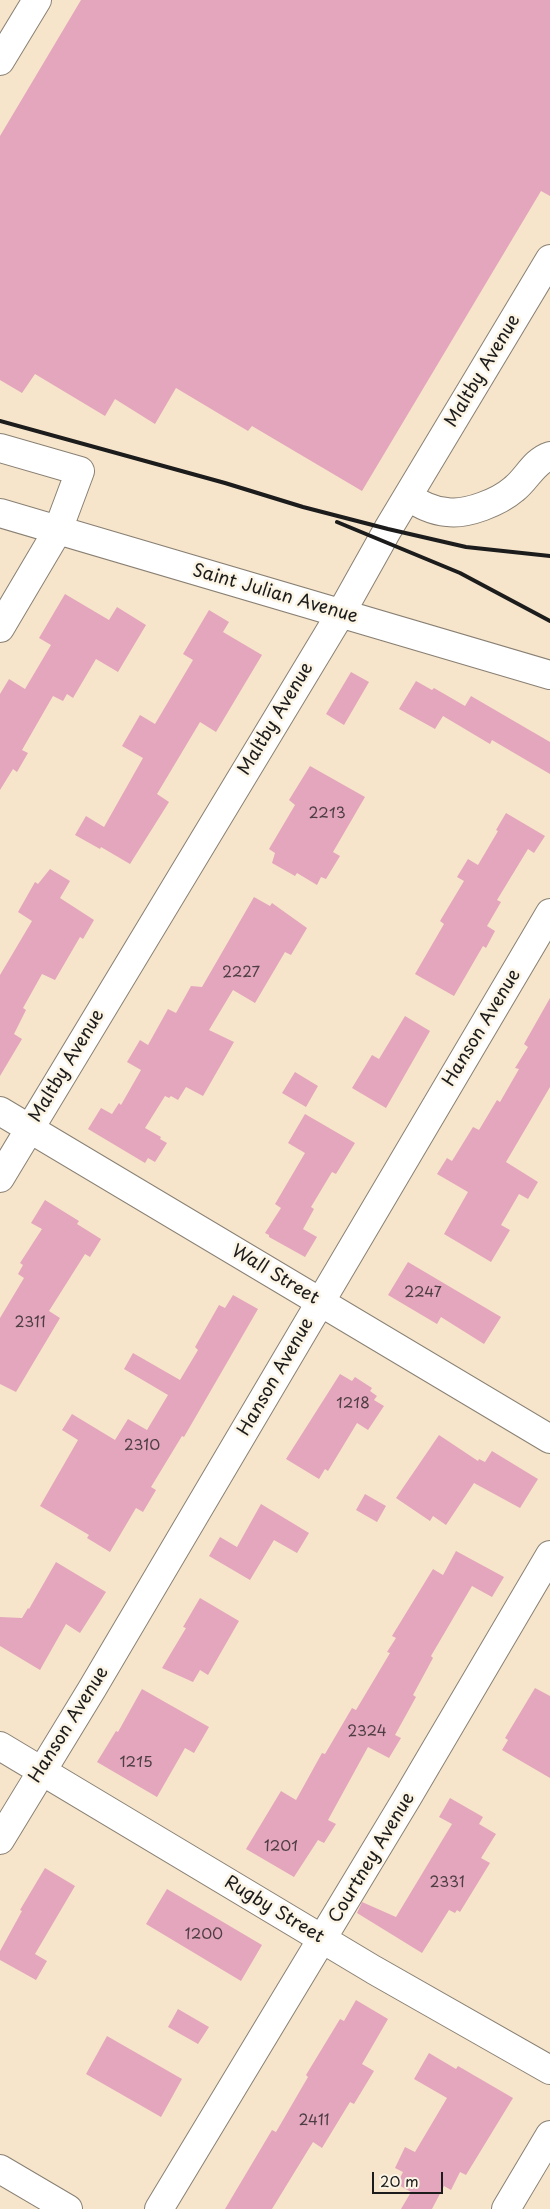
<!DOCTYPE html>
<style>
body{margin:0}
#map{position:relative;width:550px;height:2209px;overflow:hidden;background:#f6e5cb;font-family:"Playpen Sans",sans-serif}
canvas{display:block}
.scale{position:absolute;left:372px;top:2172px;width:71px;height:22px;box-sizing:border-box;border:2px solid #1c1c1c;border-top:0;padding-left:6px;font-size:15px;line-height:18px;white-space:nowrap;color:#1c1c1c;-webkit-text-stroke:4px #fcf5e5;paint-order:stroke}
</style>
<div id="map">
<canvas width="550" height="2209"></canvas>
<div class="scale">20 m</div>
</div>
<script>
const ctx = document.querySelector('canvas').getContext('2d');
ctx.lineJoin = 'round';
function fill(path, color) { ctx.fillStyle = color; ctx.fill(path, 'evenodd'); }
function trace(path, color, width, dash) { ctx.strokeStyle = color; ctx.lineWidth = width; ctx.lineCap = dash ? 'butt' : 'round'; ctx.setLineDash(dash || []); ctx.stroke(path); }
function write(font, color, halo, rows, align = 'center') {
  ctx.font = font + ' "Playpen Sans",sans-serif'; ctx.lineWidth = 5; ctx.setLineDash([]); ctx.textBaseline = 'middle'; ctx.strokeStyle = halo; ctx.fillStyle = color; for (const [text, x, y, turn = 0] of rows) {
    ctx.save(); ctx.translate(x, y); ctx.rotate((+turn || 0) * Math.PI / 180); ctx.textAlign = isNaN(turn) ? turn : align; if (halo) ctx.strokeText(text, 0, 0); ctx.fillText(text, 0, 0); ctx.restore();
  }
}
const building = new Path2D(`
 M 81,0 L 550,0 L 550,196 L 541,191 L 362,491 L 252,426 L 248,431 L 176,388 L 155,424 L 115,399 L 105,416 L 35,374 L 22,393 L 0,380 L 0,136 Z
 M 65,594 L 109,620 L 117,607 L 146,625 L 118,672 L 96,659 L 73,698 L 67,694 L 63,701 L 53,696 L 22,750 L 28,753 L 17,772 L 13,769 L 0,790 L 0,694 L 9,679 L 25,689 L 51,645 L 39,638 Z
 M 209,610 L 229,622 L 223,632 L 262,655 L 216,732 L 200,722 L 157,794 L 169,802 L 130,864 L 101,847 L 100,849 L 75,835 L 86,816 L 104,827 L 143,758 L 122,746 L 140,715 L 155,724 L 193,660 L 183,654 Z
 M 351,672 L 369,682 L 344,725 L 326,714 Z
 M 416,681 L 432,690 L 434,688 L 465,706 L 471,696 L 550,742 L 550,774 L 492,740 L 490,744 L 443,716 L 435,729 L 399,709 Z
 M 310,766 L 365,797 L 333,852 L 340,856 L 326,879 L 321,877 L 317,885 L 297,873 L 295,876 L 272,863 L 275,853 L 269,849 L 295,805 L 289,800 Z
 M 506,813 L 545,836 L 534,853 L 528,849 L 497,900 L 501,902 L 487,926 L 495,931 L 486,948 L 483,946 L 454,996 L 415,974 L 444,924 L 440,921 L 464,881 L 457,877 L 468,859 L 478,865 L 498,831 L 496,830 Z
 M 50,869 L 70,881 L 60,898 L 94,920 L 83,939 L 80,937 L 55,980 L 42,974 L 23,1008 L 26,1010 L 14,1034 L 22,1039 L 0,1076 L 0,975 L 32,921 L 18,912 L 35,882 L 38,884 Z
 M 254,897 L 270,906 L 272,903 L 307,928 L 291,955 L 285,952 L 255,1003 L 233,990 L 209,1030 L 234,1042 L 203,1096 L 186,1087 L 178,1100 L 171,1096 L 169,1098 L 165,1096 L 145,1128 L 161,1137 L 160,1139 L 167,1143 L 155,1162 L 148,1158 L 145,1163 L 88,1129 L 101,1108 L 112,1114 L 119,1103 L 121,1105 L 141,1070 L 127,1062 L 140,1040 L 148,1045 L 168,1009 L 176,1013 L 191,986 L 202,987 Z
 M 550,998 L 550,1087 L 506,1162 L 538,1182 L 528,1199 L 519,1194 L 501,1225 L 510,1230 L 491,1262 L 444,1234 L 468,1192 L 437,1174 L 447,1158 L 452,1161 L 473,1127 L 479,1130 L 497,1100 L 500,1102 L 519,1069 L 515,1068 L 528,1047 L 524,1044 Z
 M 405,1016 L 430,1031 L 386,1108 L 352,1088 L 372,1055 L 379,1059 Z
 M 295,1072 L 318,1086 L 306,1107 L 282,1093 Z
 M 305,1114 L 355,1143 L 336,1174 L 332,1172 L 311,1207 L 314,1209 L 303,1229 L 317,1237 L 305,1257 L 269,1237 L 269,1235 L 265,1233 L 281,1208 L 275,1204 L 305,1153 L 288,1143 Z
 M 45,1200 L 79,1221 L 77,1224 L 101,1239 L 90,1257 L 85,1254 L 49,1311 L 60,1318 L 16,1392 L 0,1384 L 0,1318 L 24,1278 L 18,1274 L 23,1265 L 20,1263 L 42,1229 L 31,1223 Z
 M 408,1262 L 501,1317 L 484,1344 L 441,1317 L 437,1324 L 388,1295 Z
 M 233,1295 L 258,1309 L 184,1437 L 182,1436 L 151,1487 L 156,1490 L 143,1512 L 136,1508 L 110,1552 L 87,1538 L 89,1535 L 40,1506 L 78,1440 L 62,1430 L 72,1414 L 115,1440 L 128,1419 L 147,1430 L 168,1395 L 124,1369 L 133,1353 L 180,1380 L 198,1350 L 195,1347 L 219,1305 L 225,1308 Z
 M 340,1374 L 352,1381 L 355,1377 L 372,1388 L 370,1391 L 377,1396 L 374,1400 L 384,1406 L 368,1430 L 357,1423 L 328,1471 L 325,1469 L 319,1479 L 286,1459 Z
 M 439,1435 L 478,1461 L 479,1459 L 485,1462 L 492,1451 L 538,1479 L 520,1508 L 474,1483 L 446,1525 L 433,1516 L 430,1521 L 396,1498 Z
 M 365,1494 L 386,1506 L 377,1522 L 356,1510 Z
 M 261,1504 L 309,1533 L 297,1553 L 274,1540 L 250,1580 L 209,1556 L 220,1537 L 237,1547 Z
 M 456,1551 L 504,1577 L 492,1597 L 472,1586 L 431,1656 L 433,1658 L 413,1695 L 416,1697 L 395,1735 L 401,1738 L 389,1758 L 368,1747 L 328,1820 L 336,1824 L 324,1843 L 318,1840 L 294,1877 L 246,1849 L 281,1791 L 296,1800 L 322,1753 L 325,1754 L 352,1708 L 356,1710 L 390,1653 L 387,1652 L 396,1638 L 392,1636 L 433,1569 L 443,1575 Z
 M 56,1562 L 106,1592 L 80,1633 L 66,1624 L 40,1670 L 0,1646 L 0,1617 L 22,1618 L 28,1608 L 29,1609 Z
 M 200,1598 L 239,1621 L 208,1675 L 200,1670 L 193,1682 L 162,1668 L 186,1628 L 183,1627 Z
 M 535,1688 L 550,1696 L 550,1778 L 502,1750 L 508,1740 L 505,1738 Z
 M 142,1689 L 209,1727 L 194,1753 L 185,1748 L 157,1797 L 97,1762 L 116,1731 L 118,1732 Z
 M 450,1798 L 483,1817 L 479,1824 L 496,1834 L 481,1858 L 490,1863 L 460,1912 L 457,1910 L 455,1913 L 449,1910 L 422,1953 L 357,1913 L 362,1902 L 396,1917 L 452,1824 L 439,1817 Z
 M 45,1868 L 75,1886 L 35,1954 L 47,1961 L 36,1980 L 0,1960 L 0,1951 L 22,1911 L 20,1910 Z
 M 167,1889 L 262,1945 L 241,1981 L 146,1924 Z
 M 356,2000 L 388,2019 L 362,2064 L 374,2071 L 354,2104 L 350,2102 L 322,2148 L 313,2142 L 272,2209 L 225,2209 L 272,2130 L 276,2132 L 308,2077 L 306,2075 L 340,2019 L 344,2021 Z
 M 178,2009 L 209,2027 L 198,2044 L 168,2027 Z
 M 107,2036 L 182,2079 L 161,2117 L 86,2074 Z
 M 429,2053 L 456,2069 L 458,2066 L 513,2098 L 466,2175 L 460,2172 L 451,2190 L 444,2186 L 432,2209 L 401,2209 L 411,2192 L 397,2184 L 403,2172 L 395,2168 L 405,2147 L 415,2152 L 447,2098 L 414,2079 Z`);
const minor = new Path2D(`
 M 0,61 L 37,0
 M 0,448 L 80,471 L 58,530 L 0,628
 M 408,497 C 420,504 432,511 447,512 C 467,515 499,502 514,489 C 527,479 534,461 550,456
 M 0,513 L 550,675
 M 0,1111 L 550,1439
 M 0,1178 L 341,613 L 388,529 L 550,259
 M 0,1746 L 374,1970 L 550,2070
 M 0,1840 L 92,1689 L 550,913
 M 0,2169 L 68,2209
 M 159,2209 L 407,1798 L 550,1555
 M 506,2209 L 550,2135`);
const rail = new Path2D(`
 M 0,421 L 225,483 L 303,507 L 388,529 L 466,547 L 550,556
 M 337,522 L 460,573 L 550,621`);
const numberNames = [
 ["2213",327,814],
 ["2227",241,973],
 ["2247",423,1293],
 ["2311",30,1323],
 ["1218",353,1404],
 ["2310",142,1446],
 ["2324",367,1732],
 ["1215",136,1763],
 ["1201",281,1847],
 ["2331",447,1883],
 ["1200",204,1935],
 ["2411",314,2121]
];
const streetNames = [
 ["Maltby Avenue",483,371,-59],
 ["Saint Julian Avenue",275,594,16],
 ["Maltby Avenue",276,719,-59],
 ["Hanson Avenue",482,1028,-59],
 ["Maltby Avenue",67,1066,-59],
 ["Wall Street",275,1275,31],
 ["Hanson Avenue",276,1377,-60],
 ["Hanson Avenue",69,1725,-58],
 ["Courtney Avenue",372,1858,-59],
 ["Rugby Street",274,1910,31]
];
fill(building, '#e4a6bc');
trace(minor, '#898074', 30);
trace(minor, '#fff', 28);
trace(rail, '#1c1c1c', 4);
write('15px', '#4e3e44', null, numberNames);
write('18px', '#1c1c1c', '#fcf5e5', streetNames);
</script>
